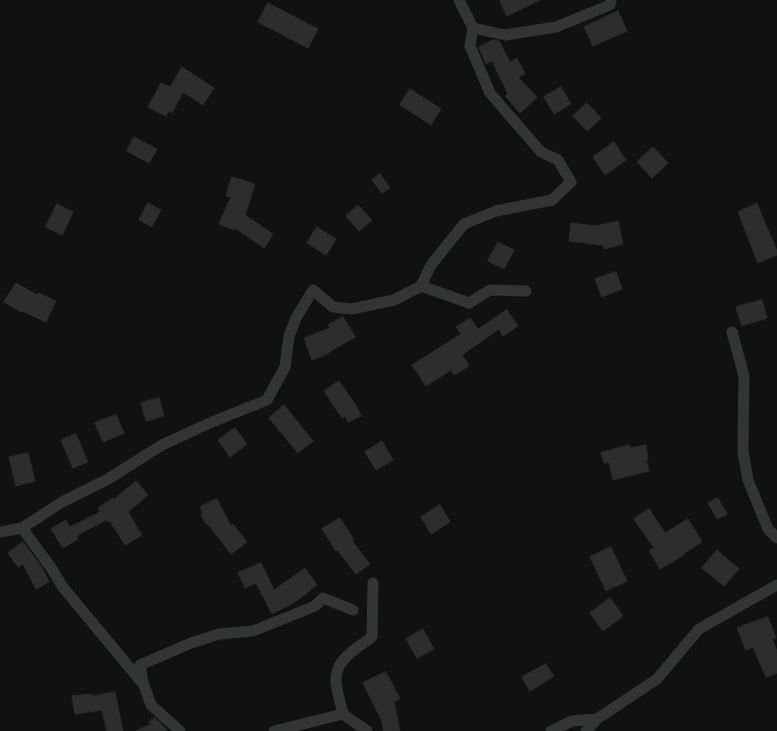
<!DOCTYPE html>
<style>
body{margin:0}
canvas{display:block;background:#111112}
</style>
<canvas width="777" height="731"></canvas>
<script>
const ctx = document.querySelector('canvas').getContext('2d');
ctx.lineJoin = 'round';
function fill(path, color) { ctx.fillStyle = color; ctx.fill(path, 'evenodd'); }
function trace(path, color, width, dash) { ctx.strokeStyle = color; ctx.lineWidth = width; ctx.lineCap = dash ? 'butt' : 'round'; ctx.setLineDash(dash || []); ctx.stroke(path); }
const building = new Path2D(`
 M 500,0 L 540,0 L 507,16 Z
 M 268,3 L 318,29 L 308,48 L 258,22 Z
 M 618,11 L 627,31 L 593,46 L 584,27 Z
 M 493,40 L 499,41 L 510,62 L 517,58 L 525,74 L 518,77 L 537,97 L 520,113 L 505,96 L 508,94 L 492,61 L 486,64 L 479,47 Z
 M 182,67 L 214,88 L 203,105 L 183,92 L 172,113 L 169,111 L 166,116 L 148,107 L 161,83 L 170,87 Z
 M 561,87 L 571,104 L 554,114 L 544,97 Z
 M 410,89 L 441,109 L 431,125 L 400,105 Z
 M 587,103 L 601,118 L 587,131 L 573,116 Z
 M 134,137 L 157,149 L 149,163 L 127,151 Z
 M 614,142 L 626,160 L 605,175 L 593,157 Z
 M 653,147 L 668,163 L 652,178 L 637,162 Z
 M 380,174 L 390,188 L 382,193 L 372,180 Z
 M 232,177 L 255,184 L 245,215 L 273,234 L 264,248 L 235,228 L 234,230 L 219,224 L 231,197 L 226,196 Z
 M 148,203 L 161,210 L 152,227 L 139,220 Z
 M 57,204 L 73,212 L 62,235 L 46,227 Z
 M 757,204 L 777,251 L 777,255 L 758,263 L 738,212 Z
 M 358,205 L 372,220 L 359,231 L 346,216 Z
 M 618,221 L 623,244 L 604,249 L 603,245 L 569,241 L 571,223 L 595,226 Z
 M 317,227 L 336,239 L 326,255 L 307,243 Z
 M 498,242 L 514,250 L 504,269 L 488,261 Z
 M 616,272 L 622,289 L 602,297 L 595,279 Z
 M 16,283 L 37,295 L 38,293 L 56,301 L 46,322 L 22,311 L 21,312 L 4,302 Z
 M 762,300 L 767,318 L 742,326 L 736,307 Z
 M 507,310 L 518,326 L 503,336 L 499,329 L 462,355 L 469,366 L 454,375 L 451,370 L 426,386 L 412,365 L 461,334 L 456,327 L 470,318 L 478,329 Z
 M 343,317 L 355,337 L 329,352 L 329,353 L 312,360 L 304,338 L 330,328 L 328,325 Z
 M 339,381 L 357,407 L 361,416 L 348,422 L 345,416 L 342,418 L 324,391 Z
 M 159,398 L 164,416 L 146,421 L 141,403 Z
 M 284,405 L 313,441 L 298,453 L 269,418 Z
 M 116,415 L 124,433 L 103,442 L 95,423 Z
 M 235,428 L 247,444 L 230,457 L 218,440 Z
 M 76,434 L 88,462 L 73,468 L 61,440 Z
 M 382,441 L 393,460 L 376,470 L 365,452 Z
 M 629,445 L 630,448 L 646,445 L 648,460 L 646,461 L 649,471 L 613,480 L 609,462 L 604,463 L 601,453 Z
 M 28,453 L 35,481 L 16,486 L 9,457 Z
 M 136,481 L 148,495 L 128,512 L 142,535 L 125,545 L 110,521 L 108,522 L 106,520 L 76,536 L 78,539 L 63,548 L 51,529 L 66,520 L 70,527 L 100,512 L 98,508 L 113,498 L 114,499 Z
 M 718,498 L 727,514 L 717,519 L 708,503 Z
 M 217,499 L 231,526 L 233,524 L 247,542 L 231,554 L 207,523 L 206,524 L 201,515 L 203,514 L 200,507 Z
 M 440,505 L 450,522 L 431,534 L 421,517 Z
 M 649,509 L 665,533 L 688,519 L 702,542 L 683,554 L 684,555 L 660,569 L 649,550 L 654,548 L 634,519 Z
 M 340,518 L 354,540 L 352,541 L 370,564 L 356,574 L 337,550 L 336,551 L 322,529 Z
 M 23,542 L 41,566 L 49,582 L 36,589 L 23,564 L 18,567 L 8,553 Z
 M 611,547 L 627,581 L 606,591 L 590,557 Z
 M 717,550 L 739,569 L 724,586 L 702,568 Z
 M 261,563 L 274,590 L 305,568 L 317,585 L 295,602 L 272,614 L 256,583 L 245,588 L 238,573 Z
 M 610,598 L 623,616 L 603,631 L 590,613 Z
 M 768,617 L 776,638 L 772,639 L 777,651 L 777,673 L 766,677 L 753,647 L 746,650 L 737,628 Z
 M 423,629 L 434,649 L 417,658 L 406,639 Z
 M 546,664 L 554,676 L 530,691 L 522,677 Z
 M 386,672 L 400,699 L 394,702 L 400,731 L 384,731 L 381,719 L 363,683 Z
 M 115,692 L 123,731 L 107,731 L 102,710 L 75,714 L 72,696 L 92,694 L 92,696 Z
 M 155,718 L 168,731 L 136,731 L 151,724 L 149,722 Z`);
const minor = new Path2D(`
 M 459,0 L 473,28 L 470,46 L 490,93 L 541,152 L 558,160 L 571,182 L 552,200 L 496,211 L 464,224 L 431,265 L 421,286 L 469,303 L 490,290 L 526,291
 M 473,28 L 505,35 L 556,27 L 610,5 L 611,0
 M 732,332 L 744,376 L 743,452 L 748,480 L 768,529 L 777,538
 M 22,528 L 52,569 L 62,586 L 144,685 L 151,705 L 180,731
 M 0,532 L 22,528 L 62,502 L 108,479 L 162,445 L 212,422 L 267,400 L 285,367 L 289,336 L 296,318 L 313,290 L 333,307 L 352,309 L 394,300 L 421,286
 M 143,683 L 140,665 L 191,643 L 219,634 L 253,631 L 315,606 L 323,598 L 353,610
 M 274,731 L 343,714
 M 367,731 L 343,714 C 341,703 336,691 336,680 C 335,659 358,648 372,637 L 373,583
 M 551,731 L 572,721 L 597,719
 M 586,731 L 597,719 L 657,679 L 699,629 L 777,585`);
fill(building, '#2c2d2e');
trace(building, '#2b2c2e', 1);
trace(minor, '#323536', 11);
</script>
